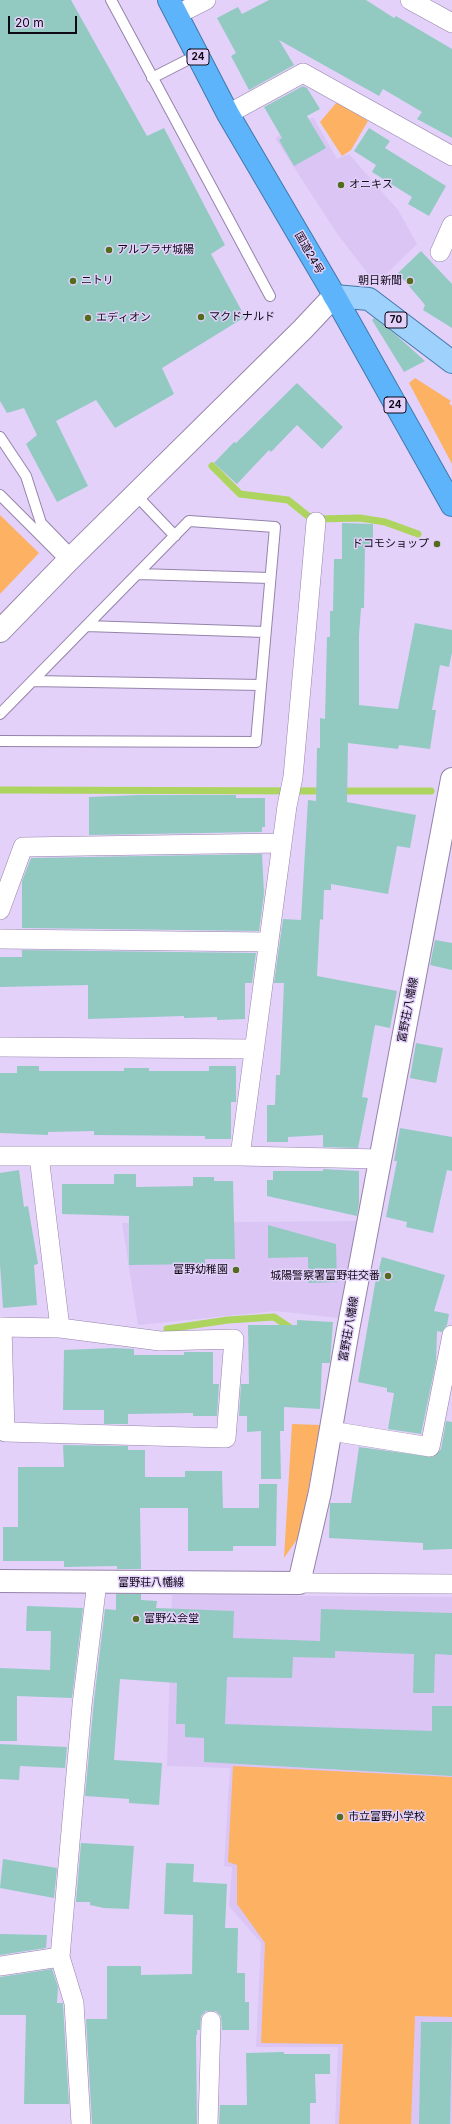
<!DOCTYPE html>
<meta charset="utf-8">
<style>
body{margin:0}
#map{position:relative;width:452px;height:2124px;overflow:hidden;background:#e3d1fa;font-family:Inter,sans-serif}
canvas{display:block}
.scale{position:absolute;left:8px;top:16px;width:69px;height:18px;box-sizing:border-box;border:2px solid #0f0916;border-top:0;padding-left:5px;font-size:12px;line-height:14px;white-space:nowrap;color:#0f0916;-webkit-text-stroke:3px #e3d1fa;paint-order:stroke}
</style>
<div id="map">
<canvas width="452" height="2124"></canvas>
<div class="scale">20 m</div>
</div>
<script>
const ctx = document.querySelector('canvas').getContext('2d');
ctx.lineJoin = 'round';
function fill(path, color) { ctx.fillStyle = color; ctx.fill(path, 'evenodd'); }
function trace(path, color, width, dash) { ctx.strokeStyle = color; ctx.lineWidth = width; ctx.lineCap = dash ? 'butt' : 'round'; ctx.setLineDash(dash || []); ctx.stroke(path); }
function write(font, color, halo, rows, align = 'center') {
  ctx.font = font + ' Inter,"Noto Sans JP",sans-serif'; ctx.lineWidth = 3; ctx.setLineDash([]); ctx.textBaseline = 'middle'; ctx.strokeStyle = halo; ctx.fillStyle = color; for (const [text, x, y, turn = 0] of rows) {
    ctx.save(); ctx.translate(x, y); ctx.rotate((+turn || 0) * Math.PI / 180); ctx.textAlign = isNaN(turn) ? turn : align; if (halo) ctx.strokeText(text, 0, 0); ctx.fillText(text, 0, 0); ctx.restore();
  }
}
const built = new Path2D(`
 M 313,117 L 337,159 L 349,154 L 398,210 L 417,244 L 376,284 L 338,235 L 275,138 Z
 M 358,1221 L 339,1318 L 276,1311 L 138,1325 L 122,1223 Z
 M 172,1595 L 452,1597 L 452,2124 L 335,2124 L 338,2047 L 256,2047 L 261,1943 L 229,1906 L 232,1867 L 224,1866 L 230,1768 L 167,1766 Z`);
const green = new Path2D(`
 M 337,102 L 368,121 L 351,150 L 342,156 L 320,122 Z
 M 415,378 L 451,401 L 449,403 L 452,406 L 452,464 L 409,383 Z
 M 0,515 L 39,553 L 0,594 Z
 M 292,1424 L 320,1425 L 300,1535 L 284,1558 Z
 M 233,1766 L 452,1777 L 452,2017 L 415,2016 L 411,2124 L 339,2124 L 343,2044 L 261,2043 L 265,1943 L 237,1904 L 237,1865 L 228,1862 Z`);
const stream = new Path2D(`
 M 212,466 L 240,494 L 288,500 L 308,516 L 317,519 L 360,518 L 385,522 L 418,534
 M 0,790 L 325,791
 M 338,791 L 431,791
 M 167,1329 L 228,1320 L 274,1317 L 289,1327`);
const building = new Path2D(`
 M 0,0 L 71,0 L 147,136 L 164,128 L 225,245 L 211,254 L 245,317 L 162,368 L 174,394 L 115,428 L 96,400 L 56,421 L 88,486 L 57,502 L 26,444 L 37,435 L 24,408 L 7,413 L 0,401 Z
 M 269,0 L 366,0 L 394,18 L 396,16 L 452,49 L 452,138 L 417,119 L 422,112 L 383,89 L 379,96 L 279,40 L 294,65 L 249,90 L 231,56 L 236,53 L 217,18 L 238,7 L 242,14 Z
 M 303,86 L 307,88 L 320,109 L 307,116 L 326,148 L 294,166 L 279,140 L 282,138 L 264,107 Z
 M 369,128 L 390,141 L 385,148 L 446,186 L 429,216 L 408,204 L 412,197 L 372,172 L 376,165 L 354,151 Z
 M 421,251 L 452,284 L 452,328 L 423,310 L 425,305 L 398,273 Z
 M 374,318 L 395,334 L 425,361 L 404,372 L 372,320 Z
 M 297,383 L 343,427 L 322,449 L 297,425 L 271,452 L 269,450 L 237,484 L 214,463 L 234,442 L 236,443 Z
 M 342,523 L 373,524 L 373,547 L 365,547 L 364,608 L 361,608 L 359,635 L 359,705 L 398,709 L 415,623 L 452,630 L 452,652 L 449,667 L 440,665 L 432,710 L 436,710 L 430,749 L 399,745 L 398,749 L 348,743 L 347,802 L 416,815 L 410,848 L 397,846 L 388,894 L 331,884 L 331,890 L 324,890 L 323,920 L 320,919 L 317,976 L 397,991 L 390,1028 L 375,1025 L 362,1097 L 368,1098 L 358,1148 L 323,1147 L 323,1135 L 288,1137 L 288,1142 L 267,1142 L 267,1105 L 275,1105 L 276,1075 L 280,1075 L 284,983 L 274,983 L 283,919 L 301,920 L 308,800 L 316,801 L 317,748 L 320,748 L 320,718 L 325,719 L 327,637 L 330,637 L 330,611 L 333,611 L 334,559 L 342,559 Z
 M 139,795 L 236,795 L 236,798 L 265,798 L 265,827 L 262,827 L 262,832 L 89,835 L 89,797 Z
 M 262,854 L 264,894 L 259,931 L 22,928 L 22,881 L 31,858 Z
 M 435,940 L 452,943 L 452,970 L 430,965 Z
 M 22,950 L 256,953 L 252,983 L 245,983 L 245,1019 L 217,1020 L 217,1017 L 184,1018 L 184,1016 L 88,1019 L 88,985 L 0,987 L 0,957 L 22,957 Z
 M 416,1043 L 443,1048 L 436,1083 L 410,1078 Z
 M 17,1066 L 39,1066 L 39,1071 L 124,1071 L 124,1068 L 149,1068 L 149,1071 L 209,1071 L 209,1066 L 236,1066 L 236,1102 L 231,1102 L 231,1139 L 205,1139 L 205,1136 L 94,1135 L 94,1131 L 48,1132 L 48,1135 L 0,1133 L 0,1073 L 17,1073 Z
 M 400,1128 L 452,1137 L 452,1171 L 447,1170 L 433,1233 L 406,1227 L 407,1222 L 386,1217 L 397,1161 L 394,1161 Z
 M 323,1169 L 359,1171 L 359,1203 L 357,1216 L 267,1196 L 267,1180 L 273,1180 L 273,1171 L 323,1171 Z
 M 19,1170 L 24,1207 L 28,1206 L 38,1264 L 34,1265 L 37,1305 L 3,1308 L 0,1264 L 0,1173 Z
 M 114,1174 L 136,1174 L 136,1187 L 193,1186 L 193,1177 L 214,1177 L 214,1181 L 233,1181 L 235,1259 L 205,1259 L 205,1264 L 129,1265 L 129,1216 L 62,1214 L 62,1184 L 114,1184 Z
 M 268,1225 L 336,1244 L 337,1282 L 308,1283 L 308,1257 L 268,1258 Z
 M 382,1257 L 445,1275 L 434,1311 L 449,1314 L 447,1325 L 442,1332 L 437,1331 L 436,1362 L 421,1434 L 388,1429 L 394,1393 L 387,1392 L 387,1388 L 358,1382 L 375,1284 Z
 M 297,1320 L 333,1322 L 330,1363 L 322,1363 L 320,1409 L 284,1407 L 284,1431 L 280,1431 L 281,1479 L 261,1479 L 261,1431 L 247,1432 L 247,1416 L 239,1416 L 241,1384 L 249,1384 L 248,1325 L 297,1325 Z
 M 114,1348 L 134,1349 L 134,1355 L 184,1355 L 184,1352 L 213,1352 L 213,1384 L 219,1384 L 217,1416 L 193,1416 L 193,1413 L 128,1414 L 128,1424 L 104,1424 L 104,1410 L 63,1410 L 64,1350 Z
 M 446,1421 L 452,1422 L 452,1549 L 423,1550 L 423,1543 L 329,1538 L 330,1503 L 351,1503 L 359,1447 L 433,1457 L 441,1449 Z
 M 63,1445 L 128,1446 L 128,1450 L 145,1450 L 145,1477 L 185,1477 L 185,1471 L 222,1471 L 223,1508 L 259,1508 L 259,1484 L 277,1484 L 276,1546 L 233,1546 L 233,1551 L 188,1551 L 188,1508 L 140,1508 L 141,1569 L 117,1569 L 117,1566 L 64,1567 L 64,1561 L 3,1561 L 3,1527 L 18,1527 L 18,1467 L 64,1467 Z
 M 116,1594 L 141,1594 L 141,1600 L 157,1601 L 156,1608 L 234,1611 L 233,1638 L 320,1641 L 321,1609 L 452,1613 L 452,1655 L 435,1654 L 434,1693 L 413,1693 L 414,1654 L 335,1651 L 335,1658 L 293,1657 L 292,1678 L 227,1677 L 225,1724 L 432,1731 L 432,1706 L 452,1706 L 452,1776 L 204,1762 L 204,1738 L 185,1737 L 185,1724 L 176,1724 L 177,1683 L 120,1679 L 114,1760 L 162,1763 L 159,1805 L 129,1803 L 129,1799 L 85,1796 L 94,1700 L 105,1609 L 116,1610 Z
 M 27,1606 L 83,1608 L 72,1698 L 17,1696 L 17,1741 L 0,1741 L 0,1668 L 50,1670 L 51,1631 L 26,1631 Z
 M 0,1744 L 67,1747 L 65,1768 L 20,1766 L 19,1780 L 0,1779 Z
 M 81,1843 L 134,1846 L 129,1909 L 104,1908 L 90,1905 L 90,1902 L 76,1902 Z
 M 3,1859 L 57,1868 L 54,1898 L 0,1888 Z
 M 166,1863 L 194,1864 L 193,1882 L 227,1884 L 225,1928 L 238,1928 L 237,1973 L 245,1973 L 245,2002 L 249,2002 L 249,2030 L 222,2030 L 221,2016 L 216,2011 L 206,2011 L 201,2016 L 200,2030 L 197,2030 L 197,2035 L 196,2035 L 197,2124 L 92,2124 L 86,2019 L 107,2019 L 107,1966 L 141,1966 L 141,1975 L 192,1974 L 193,1915 L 164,1914 Z
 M 0,1934 L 47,1935 L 46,1948 L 0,1955 Z
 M 52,1969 L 58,1987 L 57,2003 L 63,2003 L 63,2005 L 69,2104 L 24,2104 L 26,2015 L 0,2015 L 0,1977 Z
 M 421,2022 L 452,2022 L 450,2124 L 419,2124 Z
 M 284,2052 L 284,2054 L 330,2054 L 330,2074 L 315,2074 L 316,2103 L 310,2103 L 310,2124 L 219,2124 L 220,2105 L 247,2105 L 246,2053 Z`);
const lane = new Path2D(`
 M 111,0 L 270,296
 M 152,78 L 197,55
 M 0,437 L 26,476 L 41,523 L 73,556
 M 0,495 L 67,562
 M 136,495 L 175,536
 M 138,574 L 270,578
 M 86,626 L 265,632
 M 32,681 L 261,685
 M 0,714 L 189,521 L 275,527 L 256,742 L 0,741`);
const street = new Path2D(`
 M 410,0 L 452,23
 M 176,15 L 206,0
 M 228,114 L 303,73 L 452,156
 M 440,252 L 452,225
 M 0,910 L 23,847 L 282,843
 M 0,939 L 268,942
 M 0,1047 L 253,1049
 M 0,1156 L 240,1156 L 380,1159
 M 39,1156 L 60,1328
 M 240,1156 L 287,806 L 293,777 L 316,522
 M 0,1327 L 60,1328 L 160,1341 L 234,1339 L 226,1438 L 5,1432 L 2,1327
 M 331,1431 L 430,1447 L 452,1335
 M 299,1583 L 452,1584
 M 0,1966 L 60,1957
 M 81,2124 L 74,2003 L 60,1957 L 82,1705 L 97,1582
 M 208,2124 L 211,2021`);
const secondary = new Path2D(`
 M 0,631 L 67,562 L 303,329 L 334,296
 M 0,1581 L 299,1583 L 320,1492 L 348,1330 L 452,779`);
const primary = new Path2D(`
 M 334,296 L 369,299 L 452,362`);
const highway = new Path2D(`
 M 169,0 L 228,114 L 330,288 L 452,505`);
const markers = [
 [341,185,4,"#536b1c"],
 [109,250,4,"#536b1c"],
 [73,281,4,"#536b1c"],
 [410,281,4,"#536b1c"],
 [201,317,4,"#536b1c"],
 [88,318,4,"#536b1c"],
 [437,544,4,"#536b1c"],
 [236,1270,4,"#536b1c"],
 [388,1276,4,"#536b1c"],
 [136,1619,4,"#536b1c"],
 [340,1817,4,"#536b1c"]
];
const shields = [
 [198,57,22],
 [396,320,22],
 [395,405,22]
];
const shieldNames = [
 ["24",198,57],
 ["70",396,320],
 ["24",395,405]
];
const poiNames = [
 ["オニキス",349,185],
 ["アルプラザ城陽",117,250],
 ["ニトリ",81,281],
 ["朝日新聞",402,281,"right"],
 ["マクドナルド",209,317],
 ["エディオン",96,318],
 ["ドコモショップ",429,544,"right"],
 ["富野幼稚園",228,1270,"right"],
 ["城陽警察署富野荘交番",380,1276,"right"],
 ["富野公会堂",144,1619],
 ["市立富野小学校",348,1817]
];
const streetNames = [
 ["国道24号",309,253,60],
 ["富野荘八幡線",408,1010,-79],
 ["富野荘八幡線",349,1329,-80],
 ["富野荘八幡線",151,1583]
];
fill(built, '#dac5f5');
fill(green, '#fcb163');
trace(stream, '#add45f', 7);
fill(building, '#92cac2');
trace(lane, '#9584aa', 12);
trace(street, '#9584aa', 20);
trace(secondary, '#9584aa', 24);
trace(primary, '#4278aa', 24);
trace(highway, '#4278aa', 24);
trace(lane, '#fff', 10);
trace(street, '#fff', 19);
trace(secondary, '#fff', 22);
trace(primary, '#9ed2fc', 22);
trace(highway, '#5db4fa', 22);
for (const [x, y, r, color] of markers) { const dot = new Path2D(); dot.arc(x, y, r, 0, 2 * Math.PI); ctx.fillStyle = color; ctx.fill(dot); trace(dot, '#e3d1fa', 1.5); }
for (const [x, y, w] of shields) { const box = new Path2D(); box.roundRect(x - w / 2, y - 8, w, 16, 3); ctx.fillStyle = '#e3d1fa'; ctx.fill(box); trace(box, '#0f0916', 1); }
write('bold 10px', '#0f0916', null, shieldNames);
write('11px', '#0f0916', '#e3d1fa', poiNames, 'left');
write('11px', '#0f0916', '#e3d1fa', streetNames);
</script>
